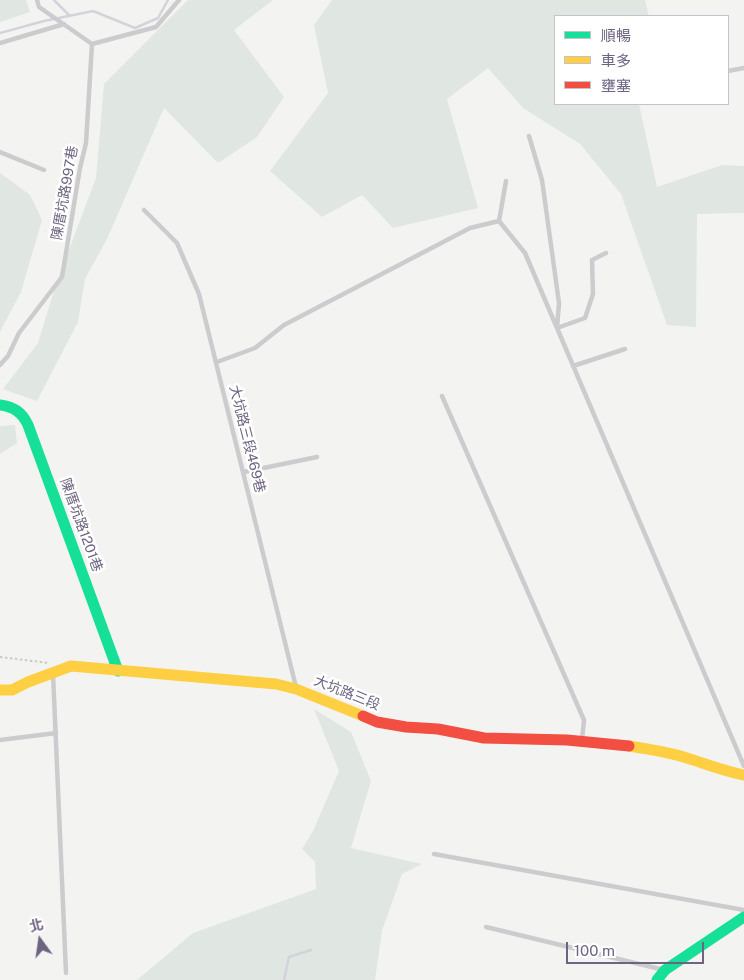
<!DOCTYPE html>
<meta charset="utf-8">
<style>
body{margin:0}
#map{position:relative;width:744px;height:980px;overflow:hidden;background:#f3f4f2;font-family:"Public Sans","Noto Sans TC",sans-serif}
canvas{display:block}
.legend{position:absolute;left:554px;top:15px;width:175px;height:90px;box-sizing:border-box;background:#fff;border:1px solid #c5c1cd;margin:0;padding:6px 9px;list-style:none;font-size:15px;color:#6e6482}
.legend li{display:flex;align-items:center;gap:10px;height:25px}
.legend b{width:25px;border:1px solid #c5c1cd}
.north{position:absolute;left:15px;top:915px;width:50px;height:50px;-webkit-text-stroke:4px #fff;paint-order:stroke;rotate:346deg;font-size:14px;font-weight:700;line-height:20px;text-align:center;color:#6e6482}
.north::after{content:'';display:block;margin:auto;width:18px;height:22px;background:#6e6482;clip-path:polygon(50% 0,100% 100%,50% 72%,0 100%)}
.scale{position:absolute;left:566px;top:942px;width:138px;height:22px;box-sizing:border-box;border:2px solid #6e6482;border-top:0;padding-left:6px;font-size:15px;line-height:18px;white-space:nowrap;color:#6e6482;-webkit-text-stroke:4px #fff;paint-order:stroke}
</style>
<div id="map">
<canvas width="744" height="980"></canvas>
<ul class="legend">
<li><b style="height:6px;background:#16e098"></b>順暢</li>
<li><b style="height:6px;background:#ffcf43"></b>車多</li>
<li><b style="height:6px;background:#f24e42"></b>壅塞</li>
</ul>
<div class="north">北</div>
<div class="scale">100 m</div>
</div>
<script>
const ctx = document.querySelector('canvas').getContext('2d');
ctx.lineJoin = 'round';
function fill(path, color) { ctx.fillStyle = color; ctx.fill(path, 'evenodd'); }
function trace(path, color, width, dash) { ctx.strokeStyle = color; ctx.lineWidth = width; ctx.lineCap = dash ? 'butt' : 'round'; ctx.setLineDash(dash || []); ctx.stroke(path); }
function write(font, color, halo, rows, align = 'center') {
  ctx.font = font + ' "Public Sans","Noto Sans TC",sans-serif'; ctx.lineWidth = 5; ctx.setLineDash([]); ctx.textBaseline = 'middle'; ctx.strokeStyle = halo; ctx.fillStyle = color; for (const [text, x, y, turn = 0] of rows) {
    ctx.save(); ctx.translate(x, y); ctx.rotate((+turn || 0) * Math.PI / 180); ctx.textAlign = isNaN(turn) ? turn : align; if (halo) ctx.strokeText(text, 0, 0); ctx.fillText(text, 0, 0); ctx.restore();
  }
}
const green = new Path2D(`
 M 0,0 L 26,0 L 30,12 L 0,22 Z
 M 188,0 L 273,0 L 234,30 L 284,97 L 257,137 L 218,163 L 164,108 L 107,239 L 85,279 L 78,322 L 37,401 L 3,389 L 38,343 L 56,284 L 96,178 L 104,84 Z
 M 332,0 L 645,0 L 649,16 L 555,16 L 555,104 L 639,104 L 657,187 L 722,165 L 744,166 L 744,213 L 697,214 L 696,327 L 667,325 L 621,194 L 580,144 L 523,108 L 488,68 L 447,99 L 478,208 L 393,228 L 362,195 L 322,217 L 270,171 L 328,93 L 314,25 Z
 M 0,173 L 30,195 L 42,220 L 21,292 L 0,332 Z
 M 15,425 L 17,443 L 0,454 L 0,426 Z
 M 314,709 L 351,732 L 371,781 L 351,848 L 422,864 L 402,874 L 382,931 L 375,980 L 137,980 L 193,933 L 316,889 L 315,862 L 302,849 L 313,831 L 339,771 Z`);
const stream = new Path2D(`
 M 54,0 L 70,16
 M 0,33 L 44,21 L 93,11 L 135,28 L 158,18 L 168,0
 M 284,980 L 289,957 L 311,950`);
const path = new Path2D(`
 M 0,657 L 49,663`);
const lane = new Path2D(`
 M 0,43 L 64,24
 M 92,44 L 156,27 L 179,0
 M 728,71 L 744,68
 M 529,136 L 542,180 L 559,303 L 557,328 L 585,318 L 593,294 L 592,260 L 606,253
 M 0,152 L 44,170
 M 144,210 L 177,243 L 199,294 L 296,687
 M 499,221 L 506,181
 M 217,362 L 255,348 L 284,325 L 470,228 L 499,221 L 525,253 L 744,766
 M 0,365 L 8,356 L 19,333 L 62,277 L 80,168 L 86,143 L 92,44 L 39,7 L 37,0
 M 573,366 L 625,349
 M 442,396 L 584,720 L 582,740
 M 244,472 L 317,457
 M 53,674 L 66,973
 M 0,740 L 56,733
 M 434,854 L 744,910
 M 486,927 L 664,970`);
const fast = new Path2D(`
 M 0,405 C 14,407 22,412 28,425 L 118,671
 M 657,980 L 665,970 L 744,917`);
const slow = new Path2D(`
 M 0,690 L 12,690 L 28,682 L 71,666 L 276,684 L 296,689 L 363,716
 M 629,746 C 649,749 668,752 687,758 C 706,764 724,771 744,775`);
const jam = new Path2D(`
 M 363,716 L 377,722 L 406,727 L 438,729 L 484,738 L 567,740 L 629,746`);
const streetNames = [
 ["陳厝坑路997巷",65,193,-80],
 ["大坑路三段469巷",247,439,76],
 ["陳厝坑路1201巷",81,525,70],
 ["大坑路三段",347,693,22]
];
fill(green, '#e0e6e2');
trace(stream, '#d4d3db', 2.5);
trace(path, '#c9c9ca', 2, [2.5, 2.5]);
trace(lane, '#cccbcd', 4.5);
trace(fast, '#16e098', 11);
trace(slow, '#ffcf43', 11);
trace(jam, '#f24e42', 11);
write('14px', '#6e6482', '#fff', streetNames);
</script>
